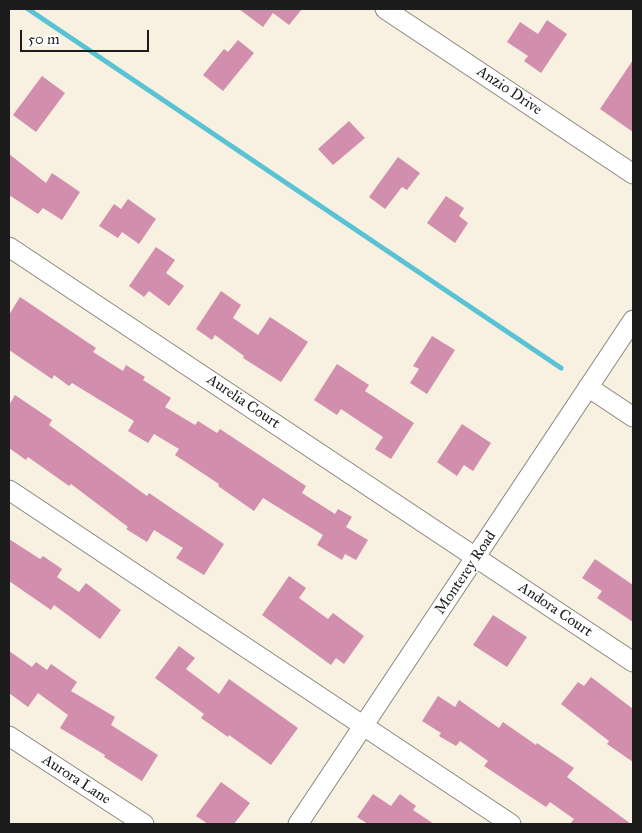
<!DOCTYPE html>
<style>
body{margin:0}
#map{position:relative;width:642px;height:833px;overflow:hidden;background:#f8f0e1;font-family:"IM FELL Great Primer",serif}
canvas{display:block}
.frame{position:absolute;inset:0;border:10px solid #1c1c1c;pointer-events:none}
.scale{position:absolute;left:20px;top:30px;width:129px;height:22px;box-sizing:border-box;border:2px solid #1c1c1c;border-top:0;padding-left:6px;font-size:15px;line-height:18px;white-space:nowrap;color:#1c1c1c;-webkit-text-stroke:4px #fff;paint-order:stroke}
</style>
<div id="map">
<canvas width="642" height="833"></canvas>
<div class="frame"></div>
<div class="scale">50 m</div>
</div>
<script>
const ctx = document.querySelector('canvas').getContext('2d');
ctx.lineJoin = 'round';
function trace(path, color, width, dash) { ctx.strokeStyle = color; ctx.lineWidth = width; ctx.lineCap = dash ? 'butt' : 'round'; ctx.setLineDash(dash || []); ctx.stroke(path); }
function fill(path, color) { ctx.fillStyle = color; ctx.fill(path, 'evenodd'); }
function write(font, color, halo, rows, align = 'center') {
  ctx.font = font + ' "IM FELL Great Primer",serif'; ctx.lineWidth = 4; ctx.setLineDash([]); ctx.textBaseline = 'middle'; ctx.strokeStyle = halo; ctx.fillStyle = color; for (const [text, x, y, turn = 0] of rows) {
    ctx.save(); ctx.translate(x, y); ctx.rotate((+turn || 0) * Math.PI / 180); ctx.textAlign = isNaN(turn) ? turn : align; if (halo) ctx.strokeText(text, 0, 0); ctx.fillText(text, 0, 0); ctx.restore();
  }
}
const stream = new Path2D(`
 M 28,9 L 561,368`);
const building = new Path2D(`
 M 239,9 L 302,9 L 289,25 L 273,13 L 263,27 Z
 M 547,20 L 567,34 L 541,73 L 524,61 L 528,56 L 507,42 L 520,22 L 538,34 Z
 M 238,40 L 254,53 L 223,91 L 203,75 L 224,49 L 228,52 Z
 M 633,60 L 633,132 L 600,109 Z
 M 42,76 L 65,93 L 36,132 L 13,115 Z
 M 349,121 L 365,138 L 333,165 L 318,149 Z
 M 9,154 L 46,183 L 52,173 L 80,192 L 62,220 L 43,208 L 38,214 L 9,195 Z
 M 398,157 L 420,173 L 407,190 L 402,187 L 385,209 L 369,197 Z
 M 446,196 L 464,208 L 459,216 L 468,223 L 455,243 L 427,223 Z
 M 128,199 L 156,219 L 139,244 L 122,232 L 118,238 L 99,226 L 114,204 L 121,209 Z
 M 156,247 L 175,260 L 166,273 L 184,286 L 169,306 L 149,291 L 144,297 L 129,286 Z
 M 221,291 L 241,305 L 233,318 L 258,335 L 270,317 L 308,342 L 281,382 L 243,358 L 244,356 L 215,335 L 212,340 L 196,329 Z
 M 20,297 L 96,348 L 93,352 L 123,371 L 126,365 L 145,377 L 143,380 L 171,398 L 165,407 L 195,425 L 198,421 L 217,433 L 220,429 L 306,486 L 302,493 L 335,514 L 338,509 L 352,517 L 346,527 L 368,540 L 356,560 L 345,554 L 342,560 L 317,545 L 323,535 L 263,498 L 254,511 L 218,486 L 219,484 L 175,455 L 179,449 L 154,434 L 148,443 L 128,431 L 134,421 L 72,383 L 69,386 L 54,375 L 52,379 L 9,350 L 9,315 Z
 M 432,336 L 455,350 L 427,394 L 410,383 L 419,369 L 413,366 Z
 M 337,364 L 369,385 L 365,391 L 414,423 L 391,459 L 375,449 L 383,437 L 341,409 L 337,415 L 314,400 Z
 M 15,395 L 52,420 L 49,425 L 147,496 L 149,493 L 224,544 L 204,575 L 176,558 L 183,548 L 154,530 L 147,542 L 126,529 L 128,527 L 71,484 L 69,486 L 28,457 L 26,460 L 9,448 L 9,405 Z
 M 462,424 L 491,443 L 473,471 L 464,465 L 457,476 L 437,462 Z
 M 9,539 L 40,559 L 43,556 L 62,569 L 57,577 L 79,592 L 86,583 L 121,610 L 100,639 L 54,605 L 51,610 L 9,581 Z
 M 595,559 L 633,585 L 633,622 L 597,598 L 602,591 L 582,578 Z
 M 289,576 L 306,588 L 299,598 L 328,619 L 333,613 L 364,636 L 344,664 L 336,658 L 331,665 L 262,615 Z
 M 493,615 L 527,637 L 507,667 L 473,645 Z
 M 179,646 L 195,658 L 186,669 L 219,694 L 229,679 L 298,728 L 271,765 L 229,735 L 228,737 L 201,718 L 204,714 L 155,678 Z
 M 9,651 L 32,667 L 36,662 L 47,670 L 51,664 L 77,682 L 71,691 L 115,717 L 111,725 L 158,755 L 142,781 L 104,757 L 105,755 L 60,728 L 68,715 L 38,693 L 28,707 L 9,693 Z
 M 591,677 L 633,709 L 633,762 L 607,744 L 609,741 L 561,704 L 578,682 L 584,686 Z
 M 438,696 L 455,707 L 459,700 L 499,728 L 503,722 L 536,745 L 537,743 L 574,768 L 567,777 L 631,824 L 570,824 L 574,819 L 550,802 L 546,807 L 484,766 L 488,761 L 460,741 L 456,746 L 439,736 L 441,733 L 422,721 Z
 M 221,782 L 250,803 L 234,824 L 208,824 L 196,816 Z
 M 373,794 L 391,806 L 400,794 L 416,806 L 413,810 L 434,824 L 368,824 L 357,817 Z`);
const minor = new Path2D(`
 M 385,9 L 633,174
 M 9,247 L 633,662
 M 588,387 L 633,417
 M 9,490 L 511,824
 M 9,736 L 144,824
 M 298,824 L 633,320`);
const streetNames = [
 ["Anzio Drive",509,91,34],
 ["Aurelia Court",243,402,34],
 ["Monterey Road",466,573,-56],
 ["Andora Court",555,610,34],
 ["Aurora Lane",76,780,33]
];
trace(stream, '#59c3d4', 5);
fill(building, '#d18ead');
trace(minor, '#8a867e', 21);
trace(minor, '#fff', 19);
write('15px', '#1c1c1c', '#fff', streetNames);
</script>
